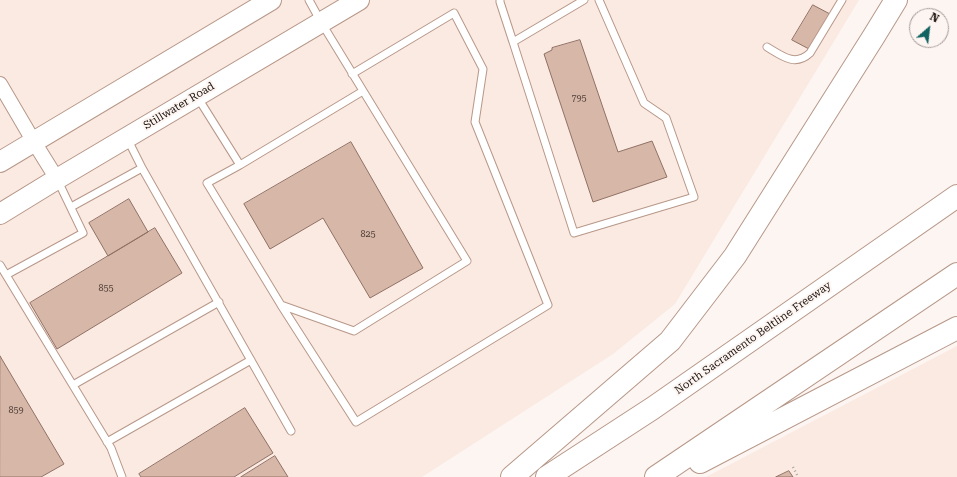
<!DOCTYPE html>
<style>
body{margin:0}
#map{position:relative;width:957px;height:477px;overflow:hidden;background:#fcf5f2;font-family:"Roboto Serif",serif}
canvas{display:block}
.north{position:absolute;left:909px;top:8px;width:40px;height:40px;box-sizing:border-box;background:#fcf5f2;border:1px solid #a49b97;border-radius:50%;rotate:28deg;font-size:11px;font-weight:700;line-height:16px;text-align:center;color:#1f140e}
.north::after{content:'';display:block;margin:auto;width:14px;height:18px;background:#126261;clip-path:polygon(50% 0,100% 100%,50% 72%,0 100%)}
</style>
<div id="map">
<canvas width="957" height="477"></canvas>
<div class="north">N</div>
</div>
<script>
const ctx = document.querySelector('canvas').getContext('2d');
ctx.lineJoin = 'round';
function fill(path, color) { ctx.fillStyle = color; ctx.fill(path, 'evenodd'); }
function trace(path, color, width, dash) { ctx.strokeStyle = color; ctx.lineWidth = width; ctx.lineCap = dash ? 'butt' : 'round'; ctx.setLineDash(dash || []); ctx.stroke(path); }
function write(font, color, halo, rows, align = 'center') {
  ctx.font = font + ' "Roboto Serif",serif'; ctx.lineWidth = 4; ctx.setLineDash([]); ctx.textBaseline = 'middle'; ctx.strokeStyle = halo; ctx.fillStyle = color; for (const [text, x, y, turn = 0] of rows) {
    ctx.save(); ctx.translate(x, y); ctx.rotate((+turn || 0) * Math.PI / 180); ctx.textAlign = isNaN(turn) ? turn : align; if (halo) ctx.strokeText(text, 0, 0); ctx.fillText(text, 0, 0); ctx.restore();
  }
}
const built = new Path2D(`
 M 0,0 L 859,0 L 675,304 L 613,354 L 422,477 L 0,477 Z
 M 957,346 L 957,477 L 706,477 Z`);
const building = new Path2D(`
 M 813,5 L 830,14 L 809,49 L 792,40 Z
 M 580,40 L 618,152 L 652,141 L 667,177 L 593,202 L 544,54 L 552,50 L 552,48 Z
 M 351,142 L 423,268 L 370,298 L 323,218 L 270,249 L 244,204 Z
 M 129,199 L 148,232 L 108,256 L 89,223 Z
 M 155,228 L 182,273 L 57,349 L 30,303 Z
 M 0,356 L 64,464 L 41,477 L 0,477 Z
 M 245,408 L 273,453 L 234,477 L 141,477 L 139,474 Z
 M 275,456 L 288,477 L 241,477 Z
 M 789,471 L 793,477 L 776,477 Z`);
const path = new Path2D(`
 M 793,467 L 798,477`);
const lane = new Path2D(`
 M 500,0 L 500,2 L 513,42 L 584,0
 M 513,42 L 574,233 L 694,197 L 666,118 L 644,103 L 599,0
 M 767,47 C 782,56 795,67 810,53 L 842,0
 M 198,98 L 240,165 L 207,183 L 281,305 L 354,331 L 467,261 L 321,22 L 309,0
 M 127,138 L 142,168
 M 240,165 L 363,91
 M 71,207 L 142,168 L 291,431
 M 0,265 L 111,448 L 122,477
 M 6,275 L 83,233 L 57,179
 M 281,305 L 356,422 L 548,305 L 475,122 L 483,69 L 454,13 L 352,74
 M 73,385 L 219,302
 M 107,442 L 251,360`);
const street = new Path2D(`
 M 0,84 L 34,142 L 57,179`);
const secondary = new Path2D(`
 M 0,162 L 271,0
 M 0,214 L 57,179 L 359,0`);
const highway = new Path2D(`
 M 700,462 L 957,328
 M 512,477 L 670,341 L 735,256 L 874,36 L 896,0
 M 547,477 L 653,408 L 957,196
 M 656,477 L 957,274`);
const numberNames = [
 ["795",579,98],
 ["825",368,234],
 ["855",106,288],
 ["859",16,410]
];
const streetNames = [
 ["Stillwater Road",179,106,-31],
 ["North Sacramento Beltline Freeway",753,338,-35]
];
fill(built, '#fbeae2');
fill(building, '#d7b7a8');
trace(building, '#907265', 1);
trace(lane, '#b79889', 9);
trace(street, '#b79889', 16);
trace(secondary, '#b79889', 22);
trace(highway, '#b79889', 24);
trace(path, '#ada4a0', 2.5, [1, 3]);
trace(lane, '#fff', 7);
trace(street, '#fff', 14);
trace(secondary, '#fff', 20);
trace(highway, '#fff', 22);
write('9px', '#4d3d34', null, numberNames);
write('11px', '#1f140e', '#fcf5f2', streetNames);
</script>
